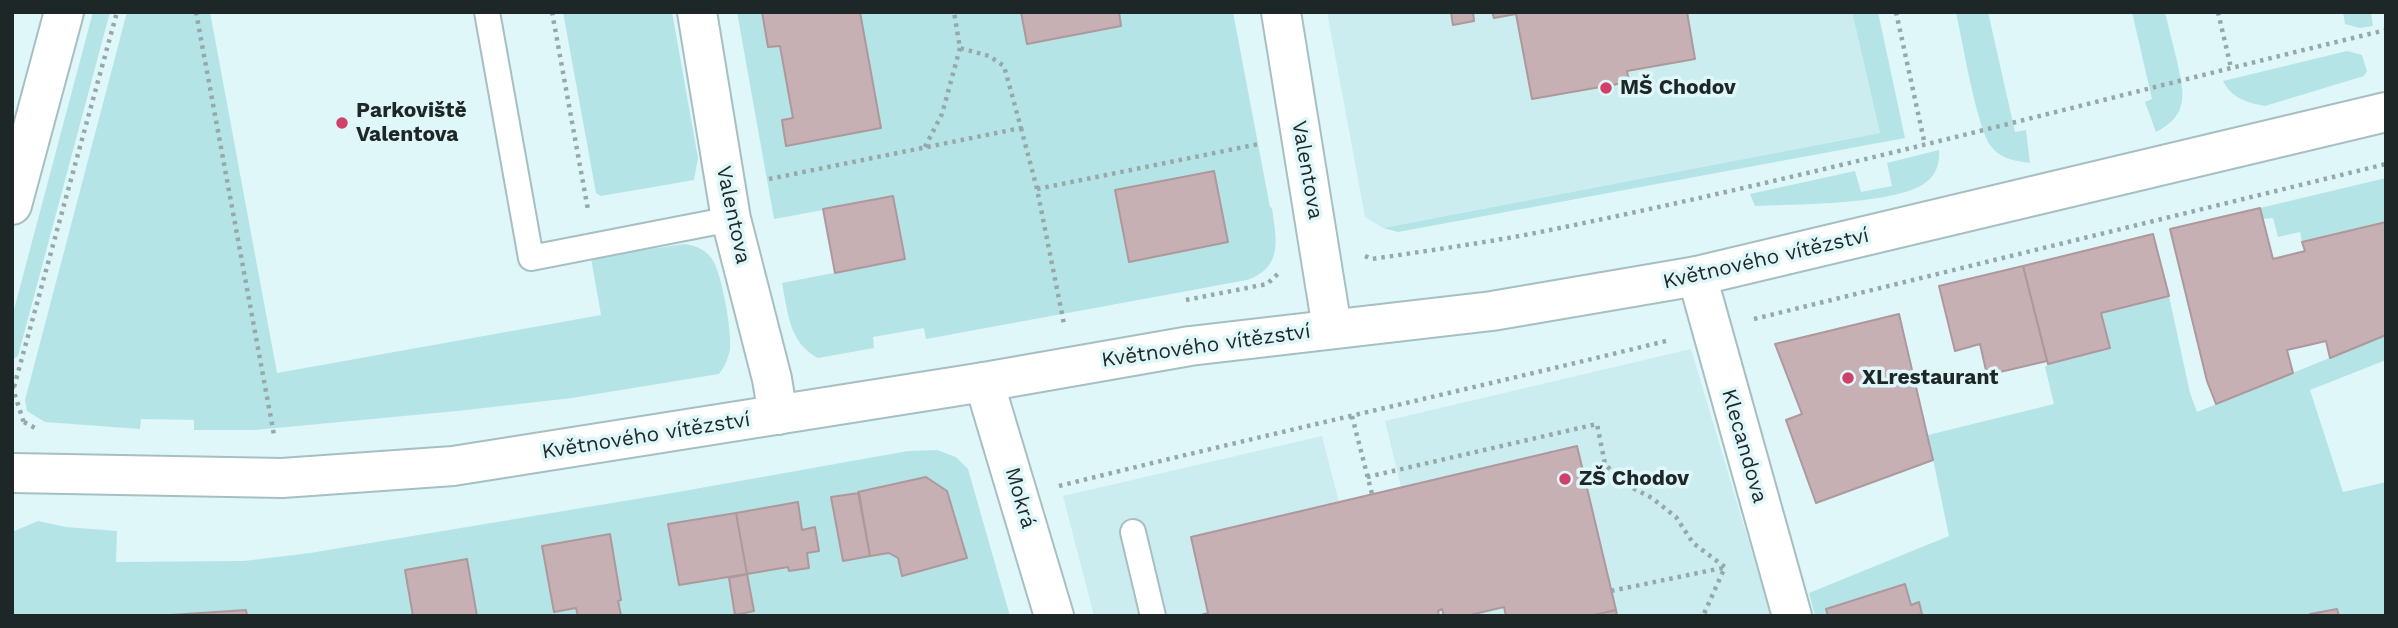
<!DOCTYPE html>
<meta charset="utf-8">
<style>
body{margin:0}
#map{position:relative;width:2398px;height:628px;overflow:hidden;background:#dff7f9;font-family:"Work Sans",sans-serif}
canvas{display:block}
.frame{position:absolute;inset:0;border:14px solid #1e2728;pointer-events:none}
</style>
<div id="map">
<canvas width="2398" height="628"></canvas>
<div class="frame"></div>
</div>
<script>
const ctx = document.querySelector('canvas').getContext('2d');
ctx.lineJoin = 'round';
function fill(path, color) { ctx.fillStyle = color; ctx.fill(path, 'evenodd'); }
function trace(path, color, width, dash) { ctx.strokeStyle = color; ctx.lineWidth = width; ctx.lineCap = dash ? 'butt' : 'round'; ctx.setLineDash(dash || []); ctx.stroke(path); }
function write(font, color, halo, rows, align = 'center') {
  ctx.font = font + ' "Work Sans",sans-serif'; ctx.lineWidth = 7; ctx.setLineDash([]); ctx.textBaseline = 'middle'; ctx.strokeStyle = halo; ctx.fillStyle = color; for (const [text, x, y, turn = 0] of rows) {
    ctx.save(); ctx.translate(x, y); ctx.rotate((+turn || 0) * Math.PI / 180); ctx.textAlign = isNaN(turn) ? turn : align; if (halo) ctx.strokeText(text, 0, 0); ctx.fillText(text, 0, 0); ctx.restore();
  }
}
const built = new Path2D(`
 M 1327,12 L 1852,12 L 1880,133 L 1383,228 L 1365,217 Z
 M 1691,349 L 1771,616 L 1094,616 L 1063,496 L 1322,436 L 1339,502 L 1401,487 L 1385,421 Z`);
const green = new Path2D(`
 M 93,12 L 110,12 L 18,356 L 12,360 L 12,317 Z
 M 127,12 L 210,12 L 277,373 L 601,315 L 591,258 L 684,244 C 695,245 706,250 712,259 C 722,273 732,332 730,349 C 728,359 725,366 719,374 L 572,398 L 457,411 L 255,430 L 194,430 L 194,420 L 141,419 L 140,429 L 45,422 L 27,411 L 25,400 Z
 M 563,12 L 672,12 L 698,158 L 694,180 L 601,196 L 596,193 Z
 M 737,12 L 762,12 L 768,47 L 780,46 L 793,118 L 782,120 L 787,146 L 881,128 L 860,12 L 1021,12 L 1121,26 L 1119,12 L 1233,12 L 1270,207 L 1272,208 C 1276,239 1284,267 1247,280 L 926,339 L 924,328 L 873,337 L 874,348 L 818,358 C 789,343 788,313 782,283 L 905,259 L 893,197 L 774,219 ZM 1214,172 L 1227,242 L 1129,262 L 1116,190 Z
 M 1852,12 L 1878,12 L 1905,138 L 1398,232 L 1383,228 L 1880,133 Z
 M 1956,12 L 1988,12 L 2015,132 L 2026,130 L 2030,163 C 2016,161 2000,159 1991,146 C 1977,129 1962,39 1956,12 Z
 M 2132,12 L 2165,12 C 2169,29 2173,45 2177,61 C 2184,92 2190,115 2156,132 L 2145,102 L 2152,99 Z
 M 2343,12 L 2371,12 L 2373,26 L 2360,28 L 2345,24 Z
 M 2347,51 L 2362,55 L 2367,71 L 2364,76 L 2265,106 C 2248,103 2231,98 2223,81 Z
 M 1939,150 C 1940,163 1936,176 1925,183 C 1895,205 1794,204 1755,206 L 1750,194 L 1855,171 L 1861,192 L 1892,186 L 1887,163 Z
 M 2386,178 L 2386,222 L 2302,242 L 2300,232 L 2278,237 L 2273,218 L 2263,219 L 2260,208 Z
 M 2169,296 L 2190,393 L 2197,412 L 2386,335 L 2386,360 L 2310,390 L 2343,492 L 2386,482 L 2386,616 L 2339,616 L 2337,609 L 2310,616 L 1923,616 L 1919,603 L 1911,605 L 1905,584 L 1826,609 L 1828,616 L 1815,616 L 1809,593 L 1949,536 L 1928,435 L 2054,404 L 2045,367 L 2048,364 L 2109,348 L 2101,313 Z
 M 937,450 L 956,457 L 968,469 L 1010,616 L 616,616 L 621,615 L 618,601 L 621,600 L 610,534 L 542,546 L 554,612 L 576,608 L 578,616 L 477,616 L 466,559 L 405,570 L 413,616 L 247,616 L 246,610 L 171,616 L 12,616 L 12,532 L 38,521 L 66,527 L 117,531 L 116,562 L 244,561 L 310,553 L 678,492 L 908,451 ZM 927,477 L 947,491 L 967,558 L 902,575 L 898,558 L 889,553 L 843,561 L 831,498 ZM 798,503 L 802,530 L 815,528 L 819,551 L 807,553 L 788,567 L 747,574 L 735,614 L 729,578 L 679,585 L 668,524 Z`);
const building = new Path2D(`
 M 762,12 L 860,12 L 881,128 L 786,146 L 782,120 L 793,118 L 780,46 L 768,47 Z
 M 1021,12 L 1119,12 L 1121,26 L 1027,44 Z
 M 1451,12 L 1473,12 L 1474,21 L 1453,25 Z
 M 1492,12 L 1687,12 L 1695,59 L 1627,71 L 1629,82 L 1532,99 L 1516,14 L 1494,18 Z
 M 1214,171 L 1228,242 L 1129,262 L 1115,190 Z
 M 893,196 L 905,259 L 835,273 L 823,209 Z
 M 2260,208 L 2273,259 L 2305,251 L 2302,242 L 2386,222 L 2386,335 L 2330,358 L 2326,341 L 2287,350 L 2293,373 L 2216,404 L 2207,381 L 2170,229 Z
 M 2153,234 L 2169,296 L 2101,313 L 2110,348 L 2048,364 L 2023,266 Z
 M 2023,266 L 2047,361 L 1987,375 L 1980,344 L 1955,351 L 1939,286 Z
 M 1899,314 L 1933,460 L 1816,503 L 1786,420 L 1802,414 L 1775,344 Z
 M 1577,446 L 1616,610 L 1589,616 L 1506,616 L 1504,607 L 1466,616 L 1444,616 L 1442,609 L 1438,611 L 1439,616 L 1198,616 L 1208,613 L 1191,537 Z
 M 926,477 L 947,491 L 967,558 L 902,576 L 898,558 L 889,553 L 870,556 L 858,492 Z
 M 859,493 L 870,556 L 843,561 L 831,497 Z
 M 798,502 L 802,530 L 815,527 L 819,551 L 807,553 L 809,568 L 789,571 L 788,567 L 747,574 L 736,513 Z
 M 736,513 L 747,574 L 679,585 L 668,524 Z
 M 610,534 L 621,600 L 618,601 L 621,615 L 578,616 L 576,608 L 554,612 L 542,546 Z
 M 467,559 L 477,616 L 413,616 L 405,570 Z
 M 747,574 L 754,611 L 735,615 L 729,578 Z
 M 1905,584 L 1911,605 L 1919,602 L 1922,614 L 1915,616 L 1828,616 L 1826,609 Z
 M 2337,609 L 2339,616 L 2310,614 Z
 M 246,610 L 247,616 L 171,616 L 171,615 Z
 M 1616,610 L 1617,616 L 1589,616 Z`);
const path = new Path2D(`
 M 196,12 L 274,435
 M 552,12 L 588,210
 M 1896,12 L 1925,145
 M 2218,12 L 2231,68
 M 1021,128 L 1037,189 L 1064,324
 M 925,147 L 942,114 L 960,48
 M 769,179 L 1021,128 L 1004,66 L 989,56 L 960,48 L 954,12
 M 1037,189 L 1259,144
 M 1365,256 L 1372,259 C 1432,250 1492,242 1550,230 C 1831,173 2107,97 2386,30
 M 1186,300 L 1267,284 L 1280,272
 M 1754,319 L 2386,164
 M 12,386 L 24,423
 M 14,387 L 117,12
 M 1352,416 L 1372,494
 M 24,422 L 35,428
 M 1367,477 L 1597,424 L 1605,464 L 1623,483 L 1652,498 L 1676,517 L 1693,543 L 1725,567 L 1703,616
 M 1059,486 C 1263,435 1467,390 1670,340
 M 1611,591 L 1727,567`);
const service = new Path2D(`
 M 487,12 L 531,258 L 731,219
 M 1133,532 L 1153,616`);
const minor = new Path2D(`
 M 697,12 L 731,219 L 772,379 L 778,415
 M 1281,12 L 1332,328
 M 1697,276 L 1792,616
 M 984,382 L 1054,616`);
const tertiary = new Path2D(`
 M 12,205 L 64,12
 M 12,473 L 282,478 L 453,466 L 984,382 L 1190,346 L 1492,311 L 1697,276 L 2386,112`);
const markers = [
 [1606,88,7,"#cf416b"],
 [342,123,7,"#cf416b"],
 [1848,378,7,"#cf416b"],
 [1565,479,7,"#cf416b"]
];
const poiNames = [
 ["MŠ Chodov",1620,88],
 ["Parkoviště",356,111],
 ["Valentova",356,135],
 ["XLrestaurant",1862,378],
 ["ZŠ Chodov",1579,479]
];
const streetNames = [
 ["Valentova",1307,170,80],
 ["Valentova",733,215,78],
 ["Květnového vítězství",1766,259,-13],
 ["Květnového vítězství",1206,346,-8],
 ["Květnového vítězství",646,436,-9],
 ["Klecandova",1744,446,74],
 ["Mokrá",1020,498,74]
];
fill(built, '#cbedf0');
fill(green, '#b5e4e7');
fill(building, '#c6b0b3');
trace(building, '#ad989b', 2);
trace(service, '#a7bfc0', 28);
trace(minor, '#a7bfc0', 42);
trace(tertiary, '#a7bfc0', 42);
trace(path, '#96a8aa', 4.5, [3.5, 5]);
trace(service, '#fff', 24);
trace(minor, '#fff', 38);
trace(tertiary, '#fff', 38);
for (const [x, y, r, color] of markers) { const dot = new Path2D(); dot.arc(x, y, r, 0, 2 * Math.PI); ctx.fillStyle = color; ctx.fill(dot); trace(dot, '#dff7f9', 2.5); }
write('bold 21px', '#1e2728', '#dff7f9', poiNames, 'left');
write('21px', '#1e2728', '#dff7f9', streetNames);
</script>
